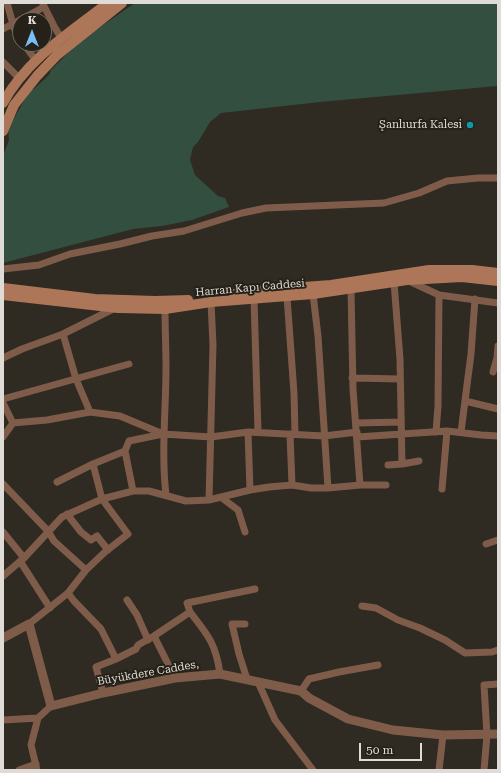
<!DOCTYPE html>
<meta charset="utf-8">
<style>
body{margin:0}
#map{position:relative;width:501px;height:773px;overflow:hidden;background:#2f2a22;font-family:"Roboto Serif",serif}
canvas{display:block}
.frame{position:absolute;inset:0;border:4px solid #dfdcd7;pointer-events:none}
.north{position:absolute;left:12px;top:12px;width:40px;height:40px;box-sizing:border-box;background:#262118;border:1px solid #706c64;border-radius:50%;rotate:0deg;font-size:11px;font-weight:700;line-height:16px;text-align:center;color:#dfdcd7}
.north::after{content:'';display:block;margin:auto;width:14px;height:18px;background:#78bff7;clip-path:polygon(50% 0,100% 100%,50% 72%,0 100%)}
.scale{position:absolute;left:359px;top:743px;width:63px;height:18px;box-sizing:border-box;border:2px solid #dfdcd7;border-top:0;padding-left:5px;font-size:12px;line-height:14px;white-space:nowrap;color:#dfdcd7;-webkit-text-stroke:3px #262118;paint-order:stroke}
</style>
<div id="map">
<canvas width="501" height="773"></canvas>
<div class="frame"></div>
<div class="north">K</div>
<div class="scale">50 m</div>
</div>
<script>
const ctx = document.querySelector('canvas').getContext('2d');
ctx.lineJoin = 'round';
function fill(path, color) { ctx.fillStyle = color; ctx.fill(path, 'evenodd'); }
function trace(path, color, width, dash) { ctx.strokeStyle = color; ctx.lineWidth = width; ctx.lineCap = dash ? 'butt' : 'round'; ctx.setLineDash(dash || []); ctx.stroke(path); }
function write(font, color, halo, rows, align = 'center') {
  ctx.font = font + ' "Roboto Serif",serif'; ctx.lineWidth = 4; ctx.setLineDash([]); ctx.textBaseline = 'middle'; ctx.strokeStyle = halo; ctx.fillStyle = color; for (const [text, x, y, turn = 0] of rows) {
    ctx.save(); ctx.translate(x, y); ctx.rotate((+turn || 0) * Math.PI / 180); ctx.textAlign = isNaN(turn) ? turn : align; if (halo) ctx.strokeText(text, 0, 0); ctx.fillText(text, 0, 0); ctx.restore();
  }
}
const green = new Path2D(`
 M 135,3 L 498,3 L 498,86 L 320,102 L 221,113 L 210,122 L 198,142 L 193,147 L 190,160 L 195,175 L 218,196 L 225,198 L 229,207 L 192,220 L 162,226 L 133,229 L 3,263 L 3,156 L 9,140 L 8,129 L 30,90 L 34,89 L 49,75 L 51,70 L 81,40 Z`);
const minor = new Path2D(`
 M 7,3 L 14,28 L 20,38
 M 43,4 L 55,28 L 62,39
 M 3,29 L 44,7
 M 24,44 L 36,61
 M 3,62 L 19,78
 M 3,269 L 39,265 L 70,254 L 120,244 L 152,236 L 184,231 L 242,213 L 266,208 L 384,203 L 419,193 L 447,181 L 478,178 L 498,178
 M 409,281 L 439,295 L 498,303
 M 394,282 L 400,359 L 402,464 L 419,461
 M 351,289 L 353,389 L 360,485
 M 313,294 L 318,336 L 328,488
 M 287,297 L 294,393 L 295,434
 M 254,299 L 258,432
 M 165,309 C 165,328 166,348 166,367 C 166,410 161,452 166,495
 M 63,334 L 76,379 L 90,412
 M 3,358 L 22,349 L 63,334 L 115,308
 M 493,372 L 497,358 L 498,346
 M 352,378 L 400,379
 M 3,399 L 129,364
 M 465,401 L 498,409
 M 3,403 L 13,423 L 47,420 L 90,412 L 120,416 L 163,434 L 211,437 L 248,432 L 324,436 L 357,432
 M 356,423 L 401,422
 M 248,432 L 250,490
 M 436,432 L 438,406 L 439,295
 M 461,432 L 471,354 L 475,299
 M 290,434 L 292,485
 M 3,437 L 13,423
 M 357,437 L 447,431 L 481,435 L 498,436
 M 125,451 L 133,491
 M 388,465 L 402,464
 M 57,482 L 93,464 L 125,451 L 129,441 L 163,434
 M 3,484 L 48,531 L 54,541 L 86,570 L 68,593 L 29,624
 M 442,489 L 447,431
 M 222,498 L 238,510 L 245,532
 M 209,500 L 213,345 L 211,302
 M 67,514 L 81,532 L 91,540 L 97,536 L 108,550
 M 3,532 L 24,558
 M 486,544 L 498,540
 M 20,561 L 50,608
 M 86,570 L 105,552 L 128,534 L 102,499 L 93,464
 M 3,576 L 24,558 L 62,517 L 102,499 L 133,491 L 149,491 L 186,501 L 209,500 L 250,490 L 269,487 L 292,485 L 311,488 L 328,488 L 360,485 L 386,485
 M 68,593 L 74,601 L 101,629 L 116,659 L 96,667 L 103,693
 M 127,600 L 137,615 L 148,640
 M 362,606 L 376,608 L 398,620 L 420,628 L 445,640 L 465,653 L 492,652 L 498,650
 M 190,612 L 187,603 L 255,589
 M 245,624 L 232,624 L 239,654 L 247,679
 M 154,636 L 175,678
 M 116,659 L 136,649 L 138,645 L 154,636 L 190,612 C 208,635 216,644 220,674
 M 258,682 L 275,720 L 313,770
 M 301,691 L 309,679 L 339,672 L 378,665
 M 3,720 L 38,718 L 51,706
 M 19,770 L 36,764
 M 37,770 L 31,745 L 38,718
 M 439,770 L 443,735
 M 484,770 L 487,735 L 484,685 L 498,684`);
const tertiary = new Path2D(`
 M 3,638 L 29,624 L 51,706 L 103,693 L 175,678 L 220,674 L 301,691 L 309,698 L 348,719 L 393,730 L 443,735 L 498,734`);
const secondary = new Path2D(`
 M 3,103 C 26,60 70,32 108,3
 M 3,131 L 14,105 L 37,76 L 57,55 L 122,3
 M 3,288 L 95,299 L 155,301 L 188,300
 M 234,294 L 277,289 L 331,285 L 429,270 L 472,270 L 498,273
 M 3,295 L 118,308 L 165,309 L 211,302 L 313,294 L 407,280 L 462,277 L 498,281`);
const markers = [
 [470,125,4,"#0f9aa8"]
];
const poiNames = [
 ["Şanlıurfa Kalesi",462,125]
];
const streetNames = [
 ["Harran Kapı Caddesi",250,288,-5],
 ["Büyükdere Caddes,",148,673,-10]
];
fill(green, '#334f3f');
trace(minor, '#7e5c49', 7);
trace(tertiary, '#7e5c49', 9);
trace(secondary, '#ad7658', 10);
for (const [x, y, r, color] of markers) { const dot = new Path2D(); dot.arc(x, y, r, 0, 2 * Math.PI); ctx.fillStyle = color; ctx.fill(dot); trace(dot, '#262118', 1.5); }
write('11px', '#dfdcd7', '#262118', poiNames, 'right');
write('11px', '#dfdcd7', '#262118', streetNames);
</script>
